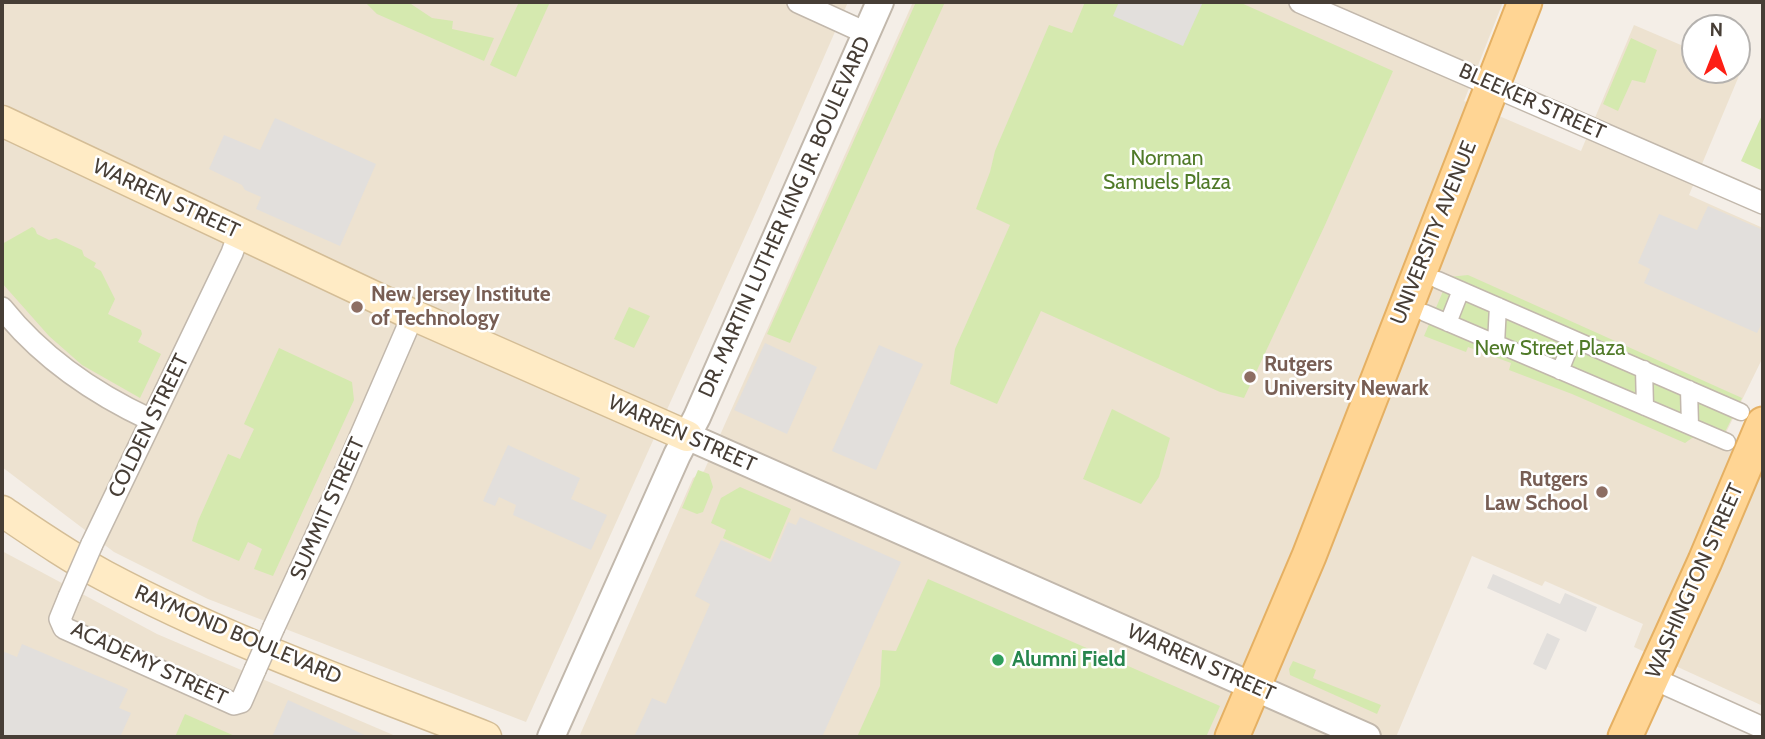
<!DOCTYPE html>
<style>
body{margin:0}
#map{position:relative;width:1765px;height:739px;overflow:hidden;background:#f4eee7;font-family:Cabin,sans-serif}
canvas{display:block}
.frame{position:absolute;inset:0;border:4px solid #473e36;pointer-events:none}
.north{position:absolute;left:1681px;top:14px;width:70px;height:70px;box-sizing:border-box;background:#fff;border:2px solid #b5b2af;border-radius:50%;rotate:1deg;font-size:19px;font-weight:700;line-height:28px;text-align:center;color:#473e36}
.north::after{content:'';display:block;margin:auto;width:24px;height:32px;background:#fd1f15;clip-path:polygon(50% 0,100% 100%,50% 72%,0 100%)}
</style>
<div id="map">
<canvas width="1765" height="739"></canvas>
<div class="frame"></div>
<div class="north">N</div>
</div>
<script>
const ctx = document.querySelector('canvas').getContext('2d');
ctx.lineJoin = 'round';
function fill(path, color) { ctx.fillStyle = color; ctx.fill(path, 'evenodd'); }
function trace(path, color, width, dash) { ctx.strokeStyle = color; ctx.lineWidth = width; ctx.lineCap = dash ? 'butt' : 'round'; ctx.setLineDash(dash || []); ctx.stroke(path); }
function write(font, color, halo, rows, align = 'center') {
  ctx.font = font + ' Cabin,sans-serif'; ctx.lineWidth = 5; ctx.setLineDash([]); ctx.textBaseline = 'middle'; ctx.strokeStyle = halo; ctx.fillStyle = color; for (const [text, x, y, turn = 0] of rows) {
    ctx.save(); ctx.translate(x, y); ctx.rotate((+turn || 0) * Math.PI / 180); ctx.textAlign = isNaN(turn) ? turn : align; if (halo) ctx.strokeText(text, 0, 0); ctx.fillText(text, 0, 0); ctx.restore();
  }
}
const education = new Path2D(`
 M 2,2 L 848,2 L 758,208 L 526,722 L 208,599 L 114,552 L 2,467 Z
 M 913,2 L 1503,2 L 1464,101 L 1581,151 L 1634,25 L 1695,51 L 1695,70 L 1741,71 L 1689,195 L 1763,228 L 1763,357 L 1721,443 L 1763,462 L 1763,706 L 1634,647 L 1643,624 L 1545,581 L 1542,586 L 1472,556 L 1396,737 L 579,737 L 693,478 L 704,471 Z
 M 2,551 L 157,634 L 398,737 L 2,737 Z`);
const green = new Path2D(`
 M 365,2 L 408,2 L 432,18 L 453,21 L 452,29 L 494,38 L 484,61 L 377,14 Z
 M 519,2 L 550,2 L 516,77 L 490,65 Z
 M 916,2 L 945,2 L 790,343 L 767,334 Z
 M 1085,2 L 1239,2 L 1393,71 L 1325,225 L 1244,398 L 1220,392 L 1041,311 L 997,404 L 950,384 L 955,349 L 1010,225 L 976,209 L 990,172 L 995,151 L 1049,25 L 1072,33 Z
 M 1631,38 L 1657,50 L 1645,83 L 1632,80 L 1618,111 L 1603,104 Z
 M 1763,113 L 1763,171 L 1741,161 Z
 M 32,227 L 35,229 L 37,234 L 49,240 L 56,238 L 82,250 L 84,256 L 96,263 L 94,267 L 101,271 L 115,299 L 108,314 L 141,330 L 142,334 L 138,342 L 161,354 L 140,398 L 82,365 L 49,336 L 2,283 L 2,244 Z
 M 1468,275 L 1742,398 L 1719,444 L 1709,445 L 1698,437 L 1692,438 L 1685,443 L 1572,394 L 1509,370 L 1511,363 L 1468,347 L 1466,352 L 1424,336 L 1449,277 Z
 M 629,307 L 650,316 L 634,348 L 614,339 Z
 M 279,348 L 352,382 L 354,400 L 273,576 L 254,569 L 262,549 L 248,542 L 239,561 L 192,541 L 198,521 L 228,454 L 240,459 L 254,429 L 244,424 Z
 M 1112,409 L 1170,438 L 1159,477 L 1141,504 L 1083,479 Z
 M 698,470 L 709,474 L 713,487 L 703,512 L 697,514 L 682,508 Z
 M 740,487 L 791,509 L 770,559 L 723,538 L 726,530 L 711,523 L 721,498 Z
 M 928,579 L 1220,706 L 1206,737 L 857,737 L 880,686 L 882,650 L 896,651 Z
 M 1293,661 L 1316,670 L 1313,678 L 1381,705 L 1377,714 L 1290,675 L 1289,669 Z
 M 185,714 L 237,737 L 175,737 Z`);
const parking = new Path2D(`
 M 1119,2 L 1203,2 L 1183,46 L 1113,16 Z
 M 275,118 L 376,164 L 340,246 L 256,209 L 261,197 L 245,190 L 242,185 L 209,169 L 224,135 L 260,150 Z
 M 1708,206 L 1763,230 L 1763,321 L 1757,333 L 1644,283 L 1650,269 L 1638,263 L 1659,214 L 1697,230 Z
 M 765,343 L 817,367 L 787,434 L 734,410 Z
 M 879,345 L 923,364 L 876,470 L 832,451 Z
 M 508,445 L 580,478 L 571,499 L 607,515 L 591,550 L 513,515 L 516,505 L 499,497 L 495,506 L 483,501 Z
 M 800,517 L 901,562 L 822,737 L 634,737 L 652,698 L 666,704 L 710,604 L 695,596 L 721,540 L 771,562 L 788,522 L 796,525 Z
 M 1493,574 L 1560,604 L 1565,593 L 1597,607 L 1586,632 L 1487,588 Z
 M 1547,633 L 1560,639 L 1546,670 L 1533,664 Z
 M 22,644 L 128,689 L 119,708 L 131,713 L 120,737 L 2,737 L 2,651 L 17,657 Z
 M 288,700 L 369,737 L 272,737 Z`);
const pedestrian = new Path2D(`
 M 1438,280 L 1741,412
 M 1425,313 L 1727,442
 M 1448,323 L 1461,290
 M 1496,344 L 1498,306
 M 1644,369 L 1645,407
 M 1560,371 L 1573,339
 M 1689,389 L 1690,426`);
const minor = new Path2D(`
 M 798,2 L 866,33
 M 1300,2 L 1763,203
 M 2,308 C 42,358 93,393 151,420
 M 92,544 L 232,253 L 239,233
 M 69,597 L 60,619 L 64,628 L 234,704 L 241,702 L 255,670
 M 274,627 L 338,488 L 413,315
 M 1652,678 L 1763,728`);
const tertiary = new Path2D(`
 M 687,436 L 1367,737
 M 551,737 L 677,455 L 697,417 L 880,2`);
const secondary = new Path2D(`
 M 2,121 L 413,315 L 687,436
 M 2,511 C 36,534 69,557 105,576 C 227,641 358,687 486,737`);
const primary = new Path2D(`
 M 1232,737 L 1309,556 L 1525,2
 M 1625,737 L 1705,561 L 1763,424`);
const minorBridge = new Path2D(`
 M 69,597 L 92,544
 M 255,670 L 274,627`);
const markers = [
 [357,307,7,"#8d6e63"],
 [1250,377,7,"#8d6e63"],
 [1602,492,7,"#8d6e63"],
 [998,660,7,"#2e9e5b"]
];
const streetNames = [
 ["BLEEKER STREET",1532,102,24],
 ["WARREN STREET",166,199,25],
 ["DR. MARTIN LUTHER KING JR. BOULEVARD",785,217,-66],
 ["UNIVERSITY AVENUE",1434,233,-68],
 ["COLDEN STREET",149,426,-64],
 ["WARREN STREET",682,434,24],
 ["SUMMIT STREET",328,509,-66],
 ["WASHINGTON STREET",1695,581,-66],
 ["RAYMOND BOULEVARD",238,635,23],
 ["WARREN STREET",1201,663,24],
 ["ACADEMY STREET",149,664,25]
];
const parkNames = [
 ["Norman",1167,159],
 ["Samuels Plaza",1167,183],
 ["New Street Plaza",1550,349]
];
const educationNames = [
 ["New Jersey Institute",371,295],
 ["of Technology",371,319],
 ["Rutgers",1264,365],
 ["University Newark",1264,389],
 ["Rutgers",1588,480,"right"],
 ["Law School",1588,504,"right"]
];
const leisureNames = [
 ["Alumni Field",1012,660]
];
fill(education, '#ede2d0');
fill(green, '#d5e9af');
fill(parking, '#e2dfdc');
trace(pedestrian, '#c2b8ac', 19);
trace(minor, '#c2b8ac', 24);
trace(tertiary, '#c2b8ac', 30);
trace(secondary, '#d4bd96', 33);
trace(primary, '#e5b063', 37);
trace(pedestrian, '#fff', 16);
trace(minor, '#fff', 21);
trace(tertiary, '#fff', 26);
trace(secondary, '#ffebc5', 30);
trace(primary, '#ffd594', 33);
trace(minorBridge, '#c2b8ac', 24, []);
trace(minorBridge, '#fff', 21);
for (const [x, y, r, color] of markers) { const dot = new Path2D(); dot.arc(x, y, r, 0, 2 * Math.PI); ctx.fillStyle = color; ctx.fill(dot); trace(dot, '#fff', 2.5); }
write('21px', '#473e36', '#fff', streetNames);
write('21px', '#507a28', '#fff', parkNames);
write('bold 21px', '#785e54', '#fff', educationNames, 'left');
write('bold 21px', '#27864d', '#fff', leisureNames, 'left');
</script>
